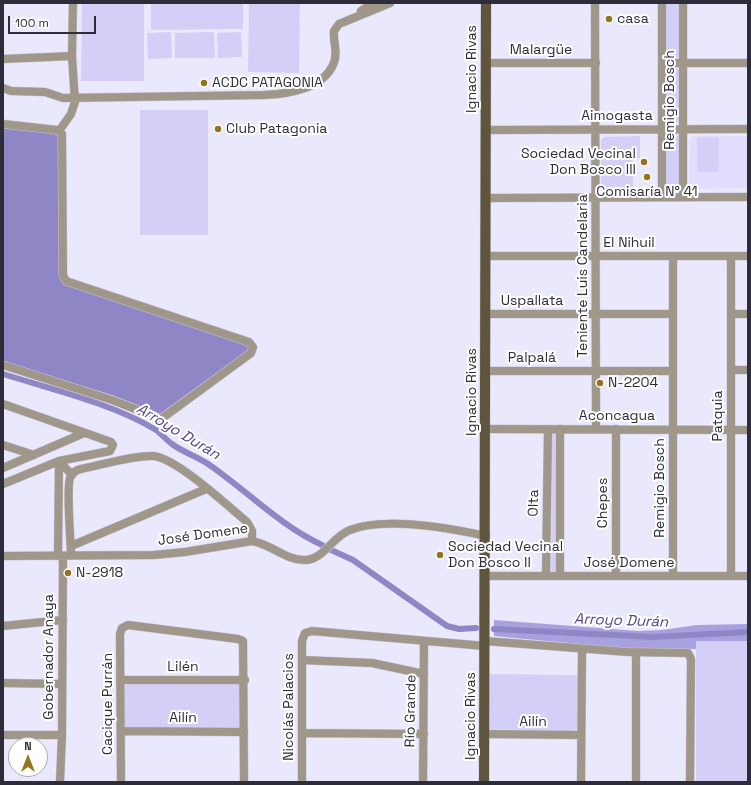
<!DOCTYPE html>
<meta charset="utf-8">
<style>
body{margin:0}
#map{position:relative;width:751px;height:785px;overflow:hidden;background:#e9e8fc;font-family:"Space Grotesk",sans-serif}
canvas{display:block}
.frame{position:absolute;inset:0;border:4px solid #2d2c38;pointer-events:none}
.north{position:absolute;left:8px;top:737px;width:40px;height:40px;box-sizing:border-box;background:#fff;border:1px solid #ababaf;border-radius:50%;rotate:0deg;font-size:11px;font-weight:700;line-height:16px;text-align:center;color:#2d2c38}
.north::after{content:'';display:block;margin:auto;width:14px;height:18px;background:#96741c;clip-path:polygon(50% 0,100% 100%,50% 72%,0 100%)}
.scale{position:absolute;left:8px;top:16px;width:88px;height:18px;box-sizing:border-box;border:2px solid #2d2c38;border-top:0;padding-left:5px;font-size:12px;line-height:14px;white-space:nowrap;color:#2d2c38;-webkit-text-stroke:3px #fff;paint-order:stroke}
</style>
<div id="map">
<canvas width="751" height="785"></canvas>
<div class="frame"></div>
<div class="north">N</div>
<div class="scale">100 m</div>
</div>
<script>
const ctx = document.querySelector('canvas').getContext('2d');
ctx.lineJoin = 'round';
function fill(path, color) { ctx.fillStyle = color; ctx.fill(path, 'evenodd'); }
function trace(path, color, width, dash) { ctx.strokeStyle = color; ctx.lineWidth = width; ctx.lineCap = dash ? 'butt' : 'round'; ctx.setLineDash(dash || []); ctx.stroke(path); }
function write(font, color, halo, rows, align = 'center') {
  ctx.font = font + ' "Space Grotesk",sans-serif'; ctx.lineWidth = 4; ctx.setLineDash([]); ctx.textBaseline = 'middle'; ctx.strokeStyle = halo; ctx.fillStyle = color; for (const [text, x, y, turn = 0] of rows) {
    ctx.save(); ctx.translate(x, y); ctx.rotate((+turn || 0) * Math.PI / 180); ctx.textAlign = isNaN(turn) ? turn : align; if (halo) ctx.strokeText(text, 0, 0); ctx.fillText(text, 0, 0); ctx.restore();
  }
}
const built = new Path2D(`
 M 693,136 L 748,136 L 748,188 L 693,189 L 689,184 L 690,140 Z`);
const green = new Path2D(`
 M 82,3 L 144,3 L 144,81 L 81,81 Z
 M 151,3 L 243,3 L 243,29 L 151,30 Z
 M 249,3 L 300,3 L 299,73 L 248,72 Z
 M 668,3 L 677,3 L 679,5 L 680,55 L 677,59 L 668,59 L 666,57 L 665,5 Z
 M 171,32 L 172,58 L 148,59 L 147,33 Z
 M 214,32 L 215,58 L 175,58 L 175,33 Z
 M 241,32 L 242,57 L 218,58 L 217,33 Z
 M 670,67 L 675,67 L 679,70 L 680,120 L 674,125 L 666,122 L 665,70 Z
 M 140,110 L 208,110 L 208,235 L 140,235 Z
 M 670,134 L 675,134 L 680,137 L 679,189 L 674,192 L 669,191 L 665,187 L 666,137 Z
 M 640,136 L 640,158 L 633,158 L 633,189 L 605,189 L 601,186 L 601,140 L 604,137 Z
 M 719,137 L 719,172 L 697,172 L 697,138 Z
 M 552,434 L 557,435 L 557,572 L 551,573 Z
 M 696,641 L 748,641 L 748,782 L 696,782 Z
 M 488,674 L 578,675 L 577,729 L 573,731 L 489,729 Z
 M 126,684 L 238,684 L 240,685 L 240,729 L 124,727 L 124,685 Z`);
const forest = new Path2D(`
 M 494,620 L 638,631 L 662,630 L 697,625 L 748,624 L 748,641 L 696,641 L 696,649 L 621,648 L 494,636 Z`);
const water = new Path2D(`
 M 3,127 L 52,132 L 58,136 L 60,277 L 63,283 L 249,345 L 250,349 L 160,414 L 112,395 L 3,362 Z`);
const canal = new Path2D(`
 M 3,374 C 51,389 114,404 156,430 C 162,434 166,440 172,444 C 184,453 199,457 211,466 C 248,492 281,526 322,545
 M 329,549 L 353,560 L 447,626 L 459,629 L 476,628
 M 494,629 L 653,637 L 748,632`);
const minor = new Path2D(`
 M 595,3 L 596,429
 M 662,3 L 662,197
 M 683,3 L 683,197
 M 361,11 L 373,3
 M 3,59 L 72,56
 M 486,63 L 596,63
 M 662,63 L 748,63
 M 3,88 L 11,91 L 45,92 L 63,98 L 264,95 C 289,94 328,88 335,59 C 337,49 333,41 334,31 L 339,24 L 390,3
 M 3,124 L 57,130 L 62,134 L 63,275 L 66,281 L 249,342 L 253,347 L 251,353 L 161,419 L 112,400 L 3,365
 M 486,130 L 748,129
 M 59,131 L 71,114 L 75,102 L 72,56 L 73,3
 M 487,198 L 748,197
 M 487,256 L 748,256
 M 673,256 L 673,576
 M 731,256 L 731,576
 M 486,314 L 673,314
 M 731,314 L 748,314
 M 731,370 L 748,370
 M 486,371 L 673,371
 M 3,404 L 111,442 L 113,445 L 110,451 L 59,461 L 3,484
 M 486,429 L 748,430
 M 560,429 L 560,576
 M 616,429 L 616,576
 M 3,445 L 34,455
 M 59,461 L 72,475
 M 3,468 L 84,433
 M 71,546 L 206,489
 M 3,556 L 154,555 L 185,552 L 252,541 C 271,544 286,561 306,560 C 324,559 333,536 350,530 C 385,516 449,528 486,536
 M 58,556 L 59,461
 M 71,556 C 71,541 66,489 70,478 C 72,473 76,470 81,469 C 102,465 133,455 153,456 C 175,457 228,506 247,522 L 252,531 L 252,541
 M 486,576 L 748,576
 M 546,576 L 548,429
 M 3,626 L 63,620
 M 485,641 L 628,652 L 688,653 L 691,659 L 690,782
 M 302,660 L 372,663 L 424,674
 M 120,680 L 245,680
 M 3,683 L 62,684
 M 121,731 L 244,732
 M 302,733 L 424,734
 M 484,734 L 581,735
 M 3,735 L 62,735
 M 60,782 L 62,735 L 63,556
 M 121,782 L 120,634 L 122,628 L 128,625 L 238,639 L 243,641 L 244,782
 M 302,782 L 302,641 L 305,633 L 312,631 L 485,646
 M 423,782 L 424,641
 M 581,782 L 582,649
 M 636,782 L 636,652`);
const major = new Path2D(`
 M 484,782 L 486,3`);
const markers = [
 [609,19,4,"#96741c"],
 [204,83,4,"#96741c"],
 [218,129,4,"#96741c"],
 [644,162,4,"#96741c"],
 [647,177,4,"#96741c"],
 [600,383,4,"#96741c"],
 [440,555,4,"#96741c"],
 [68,573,4,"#96741c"]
];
const poiNames = [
 ["casa",617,19],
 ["ACDC PATAGONIA",212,83],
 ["Club Patagonia",226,129],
 ["Sociedad Vecinal",636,154,"right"],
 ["Don Bosco III",636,170,"right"],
 ["Comisaría N° 41",647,192,"center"],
 ["N-2204",608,383],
 ["Sociedad Vecinal",448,547],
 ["Don Bosco II",448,563],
 ["N-2918",76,573]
];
const streetNames = [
 ["Malargüe",541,50],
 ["Ignacio Rivas",472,69,-90],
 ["Remigio Bosch",670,100,-90],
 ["Aimogasta",617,116],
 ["El Nihuil",629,243],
 ["Teniente Luis Candelaria",583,276,-90],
 ["Uspallata",532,301],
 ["Palpalá",532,358],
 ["Ignacio Rivas",472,392,-90],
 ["Aconcagua",617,416],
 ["Patquia",718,416,-90],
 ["Remigio Bosch",660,488,-90],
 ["Olta",534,503,-89],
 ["Chepes",603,503,-90],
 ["José Domene",203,535,-8],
 ["José Domene",629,563],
 ["Gobernador Anaya",49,657,-90],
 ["Lilén",183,667],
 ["Cacique Purrán",108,704,-90],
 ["Nicolás Palacios",289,707,-90],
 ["Río Grande",411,711,-89],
 ["Ignacio Rivas",471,716,-90],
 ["Ailín",183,718],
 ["Ailín",533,722]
];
const waterNames = [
 ["Arroyo Durán",178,432,31],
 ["Arroyo Durán",621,621,2]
];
fill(built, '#e0ddfe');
fill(green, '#d3cff7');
fill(forest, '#a8a1e0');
fill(water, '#8f87c5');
trace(canal, '#8f87c5', 6);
trace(minor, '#c7c6d9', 9);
trace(major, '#c7c6d9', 11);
trace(minor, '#9e978a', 8);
trace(major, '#5f543c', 10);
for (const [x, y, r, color] of markers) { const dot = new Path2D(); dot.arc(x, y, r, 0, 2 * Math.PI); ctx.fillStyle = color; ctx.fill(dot); trace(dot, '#fff', 1.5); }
write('14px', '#2d2c38', '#fff', poiNames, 'left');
write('14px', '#2d2c38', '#fff', streetNames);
write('italic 15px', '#51428d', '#fff', waterNames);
</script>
